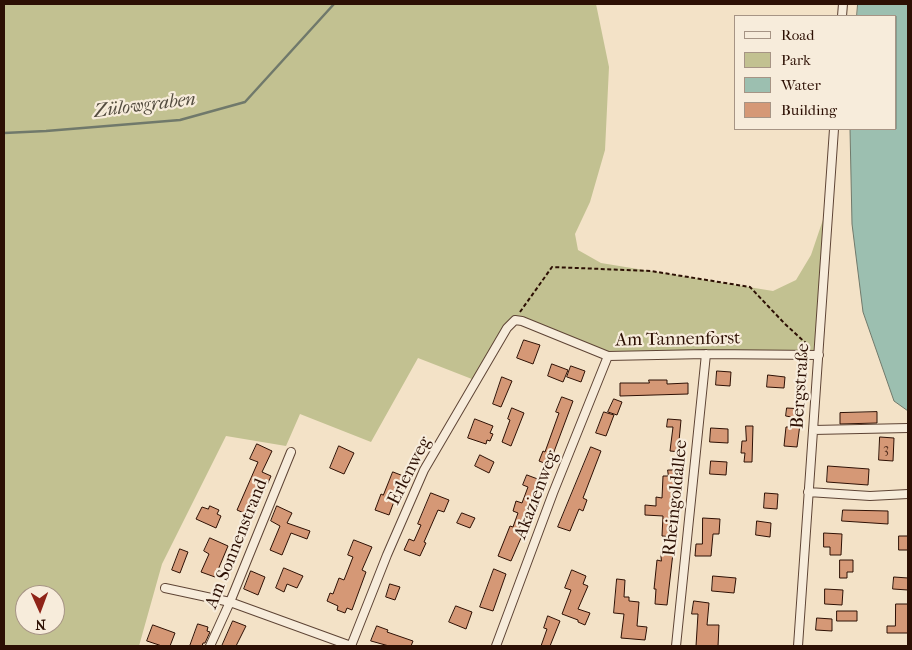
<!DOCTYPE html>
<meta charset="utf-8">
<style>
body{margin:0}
#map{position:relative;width:912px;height:650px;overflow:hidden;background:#f3e2c7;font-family:"IM FELL French Canon",serif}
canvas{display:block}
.frame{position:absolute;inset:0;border:5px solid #2d1004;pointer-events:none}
.legend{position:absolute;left:734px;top:15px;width:162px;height:115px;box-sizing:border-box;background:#f7ecdb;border:1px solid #a69485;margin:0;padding:6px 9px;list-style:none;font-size:15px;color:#2d1004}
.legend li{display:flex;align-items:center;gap:10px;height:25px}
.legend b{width:25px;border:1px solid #a69485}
.north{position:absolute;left:15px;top:585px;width:50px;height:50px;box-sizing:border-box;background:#f7ecdb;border:1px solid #a69485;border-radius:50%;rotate:178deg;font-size:14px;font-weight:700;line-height:20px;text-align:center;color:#2d1004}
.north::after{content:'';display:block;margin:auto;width:18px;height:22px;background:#8f2418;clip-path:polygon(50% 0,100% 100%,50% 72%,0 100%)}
</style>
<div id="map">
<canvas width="912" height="650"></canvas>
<div class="frame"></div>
<ul class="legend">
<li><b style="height:6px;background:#f7ecdb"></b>Road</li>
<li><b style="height:14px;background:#c2c191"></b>Park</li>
<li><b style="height:14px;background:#9cbfb0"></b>Water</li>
<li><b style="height:14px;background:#d59876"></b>Building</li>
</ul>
<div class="north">N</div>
</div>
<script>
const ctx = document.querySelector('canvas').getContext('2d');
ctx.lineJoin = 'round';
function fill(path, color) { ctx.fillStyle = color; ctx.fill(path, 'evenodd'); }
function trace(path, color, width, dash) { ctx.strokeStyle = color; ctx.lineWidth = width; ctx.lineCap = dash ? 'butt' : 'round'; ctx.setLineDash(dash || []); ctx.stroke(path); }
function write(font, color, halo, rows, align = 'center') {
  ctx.font = font + ' "IM FELL French Canon",serif'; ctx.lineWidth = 4.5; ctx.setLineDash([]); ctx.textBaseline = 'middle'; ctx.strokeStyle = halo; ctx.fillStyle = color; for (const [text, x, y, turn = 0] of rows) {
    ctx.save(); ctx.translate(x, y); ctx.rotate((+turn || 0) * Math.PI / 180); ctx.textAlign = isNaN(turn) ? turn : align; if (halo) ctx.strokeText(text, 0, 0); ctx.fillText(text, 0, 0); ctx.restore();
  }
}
const green = new Path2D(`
 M 4,4 L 596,4 L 609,67 L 605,150 L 590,202 L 575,234 L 578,250 L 601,263 L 773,291 L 796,280 L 811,255 L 829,202 L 819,355 L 608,356 L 515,320 L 477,381 L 418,358 L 371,442 L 300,414 L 286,446 L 226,436 L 162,564 L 139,646 L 4,646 ZM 25,595 L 55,595 L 55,625 L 25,625 Z`);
const water = new Path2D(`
 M 858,4 L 908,4 L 908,411 L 894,401 L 863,312 L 852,224 L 850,129 L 896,129 L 896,16 L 857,16 Z`);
const stream = new Path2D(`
 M 4,133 L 46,131 L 180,120 L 245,102 L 334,4`);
const building = new Path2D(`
 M 524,340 L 540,345 L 533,364 L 517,358 Z
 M 552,364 L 568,370 L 563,382 L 548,376 Z
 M 571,366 L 585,371 L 581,382 L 567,377 Z
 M 717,371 L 731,372 L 730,386 L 716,385 Z
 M 768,375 L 785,377 L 784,388 L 767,387 Z
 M 502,377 L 512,381 L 501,407 L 493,404 Z
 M 649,380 L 667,380 L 667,384 L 688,383 L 688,394 L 620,396 L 620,383 L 649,383 Z
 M 562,397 L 573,401 L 549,465 L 539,461 L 543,451 L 545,452 L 559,413 L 556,412 Z
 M 614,399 L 622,402 L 617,415 L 608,412 Z
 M 512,408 L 524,413 L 511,446 L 502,442 L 510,420 L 508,419 Z
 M 787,408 L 802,409 L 797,447 L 784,446 L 786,427 L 791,427 L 791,417 L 786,416 Z
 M 604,412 L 614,415 L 606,436 L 596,433 Z
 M 877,412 L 877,423 L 840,424 L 840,413 Z
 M 475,419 L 493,426 L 490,433 L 493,434 L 490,441 L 487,440 L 486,444 L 468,438 Z
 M 668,419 L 681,420 L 679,441 L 682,441 L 681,452 L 670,451 L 673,427 L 667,427 Z
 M 746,426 L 753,426 L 752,462 L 744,462 L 745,453 L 741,453 L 742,441 L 746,441 Z
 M 711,428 L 728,429 L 728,443 L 710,442 Z
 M 880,437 L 894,438 L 893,461 L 879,460 Z
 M 257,444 L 272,451 L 262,472 L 271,476 L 253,517 L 237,510 L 258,462 L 250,459 Z
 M 339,446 L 354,453 L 344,474 L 330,468 Z
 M 591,447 L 601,451 L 583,498 L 587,500 L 583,511 L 579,509 L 570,531 L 558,527 Z
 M 480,455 L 494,462 L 489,473 L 475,466 Z
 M 711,461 L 727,462 L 726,475 L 710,474 Z
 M 828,466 L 869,469 L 868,485 L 827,482 Z
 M 668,470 L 680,470 L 679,486 L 676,486 L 673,537 L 662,536 L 663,516 L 645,515 L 645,505 L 656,506 L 656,497 L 662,498 L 663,476 L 668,476 Z
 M 393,472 L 406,477 L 401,489 L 399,488 L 389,515 L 375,510 L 381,494 L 383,495 Z
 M 527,475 L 543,481 L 528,516 L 525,515 L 519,529 L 524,531 L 511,561 L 498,556 L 510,526 L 513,527 L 518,513 L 513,511 L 516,501 L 522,503 L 528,487 L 523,485 Z
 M 431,493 L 449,500 L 444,512 L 438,510 L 424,542 L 426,543 L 420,556 L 404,550 L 409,539 L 414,541 L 421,525 L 418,524 Z
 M 765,493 L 778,494 L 777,509 L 764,508 Z
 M 210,506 L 219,510 L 217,514 L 221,516 L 216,528 L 196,519 L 202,507 L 208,509 Z
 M 277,506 L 292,513 L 287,523 L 310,531 L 307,539 L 291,533 L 282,555 L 270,550 L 280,526 L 271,521 Z
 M 843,510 L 888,511 L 888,524 L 842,521 Z
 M 462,513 L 475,518 L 470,528 L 457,523 Z
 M 703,518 L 720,519 L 719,534 L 713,534 L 711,556 L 695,556 L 696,544 L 702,544 Z
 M 757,521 L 771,523 L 770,537 L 756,535 Z
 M 824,533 L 842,534 L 841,555 L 830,555 L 830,547 L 824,547 Z
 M 899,536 L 908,536 L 908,550 L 899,550 Z
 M 210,538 L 228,546 L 215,577 L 201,572 L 209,554 L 204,551 Z
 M 354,540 L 372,547 L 362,570 L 366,572 L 352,610 L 347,608 L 345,613 L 337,610 L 338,606 L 327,601 L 330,593 L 333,594 L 339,578 L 344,580 L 353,557 L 348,555 Z
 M 180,549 L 188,552 L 180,573 L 172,570 Z
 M 661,552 L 673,553 L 667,605 L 655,604 L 656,589 L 654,589 L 657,560 L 661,561 Z
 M 840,560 L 853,560 L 853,572 L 847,572 L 847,578 L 840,578 Z
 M 284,568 L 303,576 L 297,588 L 287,584 L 284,592 L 276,588 Z
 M 494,569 L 506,574 L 493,611 L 480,607 Z
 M 572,570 L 586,576 L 583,584 L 588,586 L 578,609 L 590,613 L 585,625 L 578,622 L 578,620 L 562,614 L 571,590 L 565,588 Z
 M 251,571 L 265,577 L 258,595 L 244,589 Z
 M 713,576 L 736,578 L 734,593 L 712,591 Z
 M 894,577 L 908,578 L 908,590 L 893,589 Z
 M 617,579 L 625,580 L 624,597 L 629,597 L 629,601 L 639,602 L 637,626 L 647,627 L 645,640 L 621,638 L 624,614 L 614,613 Z
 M 390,584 L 400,587 L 395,600 L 386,597 Z
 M 825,589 L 843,590 L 842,605 L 825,604 Z
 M 694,601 L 709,603 L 707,625 L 719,625 L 718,646 L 696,646 L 698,614 L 692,614 Z
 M 896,604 L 908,604 L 908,633 L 887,633 L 887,626 L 895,626 Z
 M 456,606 L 472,612 L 466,629 L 449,622 Z
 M 837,611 L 857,611 L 857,621 L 837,621 Z
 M 548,616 L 560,621 L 550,646 L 541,646 L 547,629 L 544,628 Z
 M 817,618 L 832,619 L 832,631 L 816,630 Z
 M 233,621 L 246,626 L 236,646 L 222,646 Z
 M 198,624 L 208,627 L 207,631 L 210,632 L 205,643 L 203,643 L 202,646 L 190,646 Z
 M 153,625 L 175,633 L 170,646 L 162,646 L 147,641 Z
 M 377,626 L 388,630 L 387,632 L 413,641 L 411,646 L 389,646 L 371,641 Z`);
const path = new Path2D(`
 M 520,312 L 552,267 L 651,271 L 750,287 L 785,324 L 809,346`);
const street = new Path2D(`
 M 842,16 L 843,4
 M 813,430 L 908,428
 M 808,492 L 870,496 L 908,494
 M 165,588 L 230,602 L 351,646
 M 210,646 L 230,602 L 291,452
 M 351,646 L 387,555 L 424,470 L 507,328 L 515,320 L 522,321 L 608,356 L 706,354 L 819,355
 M 496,646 L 553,493 L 608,356
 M 676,646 L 706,354
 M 798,646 L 834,129`);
const numberNames = [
 ["3",886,449]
];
const streetNames = [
 ["Am Tannenforst",678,340,-1],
 ["Bergstraße",801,386,-86],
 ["Erlenweg",410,471,-63],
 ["Akazienweg",537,495,-69],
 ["Rheingoldallee",676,498,-84],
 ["Am Sonnenstrand",237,544,-68]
];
const waterNames = [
 ["Zülowgraben",145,106,-7]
];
fill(green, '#c2c191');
fill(water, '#9cbfb0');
trace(water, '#70796b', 1);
trace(stream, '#70796b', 2.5);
fill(building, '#d59876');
trace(building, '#2d1004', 1);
trace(street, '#5e4435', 10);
trace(path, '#2d1004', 2, [4, 2.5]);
trace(street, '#f7ecdb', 8);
write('15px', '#573220', null, numberNames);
write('18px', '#2d1004', '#f7ecdb', streetNames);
write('italic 19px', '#544d40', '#f7ecdb', waterNames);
</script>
